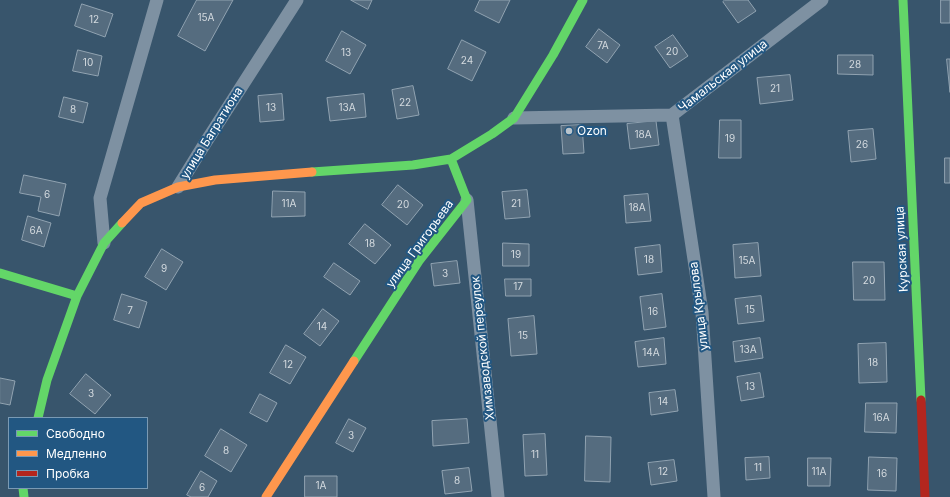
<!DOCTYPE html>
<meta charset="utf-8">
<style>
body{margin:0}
#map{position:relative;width:950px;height:497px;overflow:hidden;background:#38556c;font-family:Inter,sans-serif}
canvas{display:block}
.legend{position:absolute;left:8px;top:417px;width:140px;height:72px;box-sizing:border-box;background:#225782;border:1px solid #7a9ab4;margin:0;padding:5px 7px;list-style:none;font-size:12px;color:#fff}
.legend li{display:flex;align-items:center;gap:8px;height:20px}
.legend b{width:20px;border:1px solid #7a9ab4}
</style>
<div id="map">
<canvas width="950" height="497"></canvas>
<ul class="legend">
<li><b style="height:5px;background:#63d668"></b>Свободно</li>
<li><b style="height:5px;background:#ff974d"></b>Медленно</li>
<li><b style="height:5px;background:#b3261e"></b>Пробка</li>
</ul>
</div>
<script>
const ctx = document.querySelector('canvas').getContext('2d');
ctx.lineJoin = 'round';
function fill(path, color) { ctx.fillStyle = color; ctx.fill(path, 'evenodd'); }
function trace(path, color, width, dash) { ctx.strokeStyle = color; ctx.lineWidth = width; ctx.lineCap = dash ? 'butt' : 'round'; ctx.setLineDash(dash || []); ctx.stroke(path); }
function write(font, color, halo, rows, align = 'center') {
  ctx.font = font + ' Inter,sans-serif'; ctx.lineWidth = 4; ctx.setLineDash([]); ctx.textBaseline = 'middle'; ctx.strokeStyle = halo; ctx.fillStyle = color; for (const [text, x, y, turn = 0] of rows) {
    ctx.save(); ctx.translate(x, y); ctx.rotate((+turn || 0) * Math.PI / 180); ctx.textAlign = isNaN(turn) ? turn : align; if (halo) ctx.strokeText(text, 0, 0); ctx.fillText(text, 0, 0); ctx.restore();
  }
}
const building = new Path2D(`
 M 197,0 L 233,0 L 205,51 L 178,36 Z
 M 351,0 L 372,0 L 368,9 Z
 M 480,0 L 510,0 L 499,23 L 475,11 Z
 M 725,0 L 748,0 L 756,11 L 738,23 L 723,2 Z
 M 941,0 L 950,0 L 950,23 L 941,23 Z
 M 82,4 L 113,14 L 105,37 L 75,26 Z
 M 599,29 L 620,45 L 607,63 L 586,47 Z
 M 342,31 L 366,45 L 350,74 L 326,61 Z
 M 673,35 L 688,56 L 670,68 L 655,47 Z
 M 462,40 L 486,52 L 472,81 L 448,69 Z
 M 78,50 L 102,56 L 98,76 L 73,71 Z
 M 838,55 L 873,55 L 873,75 L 838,74 Z
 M 947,59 L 950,59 L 950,92 Z
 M 790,75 L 793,100 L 760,104 L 757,78 Z
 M 413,86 L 419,115 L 397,119 L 392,90 Z
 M 282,94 L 284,120 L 260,122 L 258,96 Z
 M 364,94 L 366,117 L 330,121 L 327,98 Z
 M 64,97 L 88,103 L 83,123 L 59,117 Z
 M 720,120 L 741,120 L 741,158 L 719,158 Z
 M 656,121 L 659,145 L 630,149 L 627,124 Z
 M 582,125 L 584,153 L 563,154 L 561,126 Z
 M 873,129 L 876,159 L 851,162 L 848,131 Z
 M 945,158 L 950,158 L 950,183 L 945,183 Z
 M 24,175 L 66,184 L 59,216 L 38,211 L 41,197 L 20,193 Z
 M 398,185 L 423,205 L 407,225 L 382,205 Z
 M 527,190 L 530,217 L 505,219 L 502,192 Z
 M 273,191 L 305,192 L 305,216 L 272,217 Z
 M 648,194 L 651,221 L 626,223 L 624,196 Z
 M 28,216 L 51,223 L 44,247 L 22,240 Z
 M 365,224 L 391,245 L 375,264 L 349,244 Z
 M 503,243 L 529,244 L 529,266 L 503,266 Z
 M 758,243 L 761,276 L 735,278 L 733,245 Z
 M 660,245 L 662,272 L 638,275 L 635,248 Z
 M 162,249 L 183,262 L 166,290 L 145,277 Z
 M 457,261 L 460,283 L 434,286 L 431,264 Z
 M 853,262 L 884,262 L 885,300 L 854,300 Z
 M 334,263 L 360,281 L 350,295 L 324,277 Z
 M 505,279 L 531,279 L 531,296 L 506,296 Z
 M 122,294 L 147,302 L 139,328 L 114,320 Z
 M 662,294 L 666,327 L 644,330 L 640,297 Z
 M 761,296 L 764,321 L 738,324 L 735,299 Z
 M 323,309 L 339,321 L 320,346 L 304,334 Z
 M 534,316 L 537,354 L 511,356 L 508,319 Z
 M 664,338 L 666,364 L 638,367 L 635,342 Z
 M 760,338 L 763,358 L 735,362 L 733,342 Z
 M 886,343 L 887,382 L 859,383 L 858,344 Z
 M 286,345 L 306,357 L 290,384 L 270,373 Z
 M 760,373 L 764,397 L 741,401 L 737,377 Z
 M 86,374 L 111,395 L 95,414 L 70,394 Z
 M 0,378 L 15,381 L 10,405 L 0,403 Z
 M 675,390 L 678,411 L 651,415 L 649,393 Z
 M 260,394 L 277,403 L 267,422 L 250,413 Z
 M 866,403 L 897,403 L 896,433 L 865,432 Z
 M 349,419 L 366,428 L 353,452 L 336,443 Z
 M 467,419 L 469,443 L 433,446 L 432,421 Z
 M 221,429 L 247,445 L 231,472 L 205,456 Z
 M 545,434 L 547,475 L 525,476 L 523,435 Z
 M 586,436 L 611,437 L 610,482 L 585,481 Z
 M 769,457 L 770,478 L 746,480 L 745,458 Z
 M 869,457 L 897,458 L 896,491 L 868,490 Z
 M 808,458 L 831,458 L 830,486 L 808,486 Z
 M 674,460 L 677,481 L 651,485 L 648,463 Z
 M 469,468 L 472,491 L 445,494 L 442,471 Z
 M 201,471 L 217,481 L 208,497 L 191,497 L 187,495 Z
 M 305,476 L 337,476 L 337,497 L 305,497 Z`);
const street = new Path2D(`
 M 672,115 L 702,312 L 714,497
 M 514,118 L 672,115 L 822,0
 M 178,187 L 204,145 L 297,0
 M 467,200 L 498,497
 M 104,243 L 100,198 L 157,0`);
const fast = new Path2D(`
 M 903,0 L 921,400
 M 312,172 L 413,165 L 451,159 L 492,134 L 514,118 L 553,55 L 583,0
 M 0,273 L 77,296
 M 354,361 L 419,261 L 467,200 L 451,159
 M 38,418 L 47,380 L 77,296 L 104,243 L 122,223
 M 23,488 L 24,497`);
const slow = new Path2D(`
 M 122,223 L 141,203 L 178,187 L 215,180 L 312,172
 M 266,497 L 354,361`);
const jam = new Path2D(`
 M 921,400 L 925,497`);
const markers = [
 [569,131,4,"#b9c4cc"]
];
const numberNames = [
 ["15А",206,18],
 ["12",94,20],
 ["7А",603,46],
 ["20",672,52],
 ["13",346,53],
 ["24",467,61],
 ["10",88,63],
 ["28",855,65],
 ["21",775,89],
 ["22",405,103],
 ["13",271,108],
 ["13А",347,108],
 ["8",73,110],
 ["18А",643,135],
 ["19",730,139],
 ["26",862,145],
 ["6",47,195],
 ["11А",289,204],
 ["21",516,204],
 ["20",403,205],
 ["18А",637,208],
 ["6А",36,231],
 ["18",370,244],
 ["19",516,255],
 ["18",649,260],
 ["15А",747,261],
 ["9",164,269],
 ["3",445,274],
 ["20",869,281],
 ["17",518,287],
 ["15",750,310],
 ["7",130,311],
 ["16",653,312],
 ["14",322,327],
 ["15",523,336],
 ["13А",748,350],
 ["14А",651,353],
 ["18",873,363],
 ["12",288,365],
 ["13",750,387],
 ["3",91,394],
 ["14",663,402],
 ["16А",881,418],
 ["3",351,436],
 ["8",226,451],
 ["11",535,455],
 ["11",758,468],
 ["12",663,472],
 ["11А",819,472],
 ["16",882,474],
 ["8",457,481],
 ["1А",321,486],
 ["6",202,488]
];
const streetNames = [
 ["Чамальская улица",723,76,-38],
 ["улица Багратиона",212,133,-58],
 ["улица Григорьева",420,244,-54],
 ["Курская улица",902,249,-93],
 ["улица Крылова",699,306,-97],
 ["Химзаводской переулок",483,348,-96]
];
const poiNames = [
 ["Ozon",577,131]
];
fill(building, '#556c7f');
trace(building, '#91a3b1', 1);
trace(street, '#7e91a2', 13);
trace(fast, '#63d668', 9);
trace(slow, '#ff974d', 9);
trace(jam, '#b3261e', 9);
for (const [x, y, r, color] of markers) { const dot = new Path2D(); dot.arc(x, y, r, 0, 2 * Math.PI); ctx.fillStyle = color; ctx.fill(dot); trace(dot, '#225782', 1.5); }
write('10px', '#d4dadf', null, numberNames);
write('12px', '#fff', '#225782', streetNames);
write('12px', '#fff', '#225782', poiNames, 'left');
</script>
